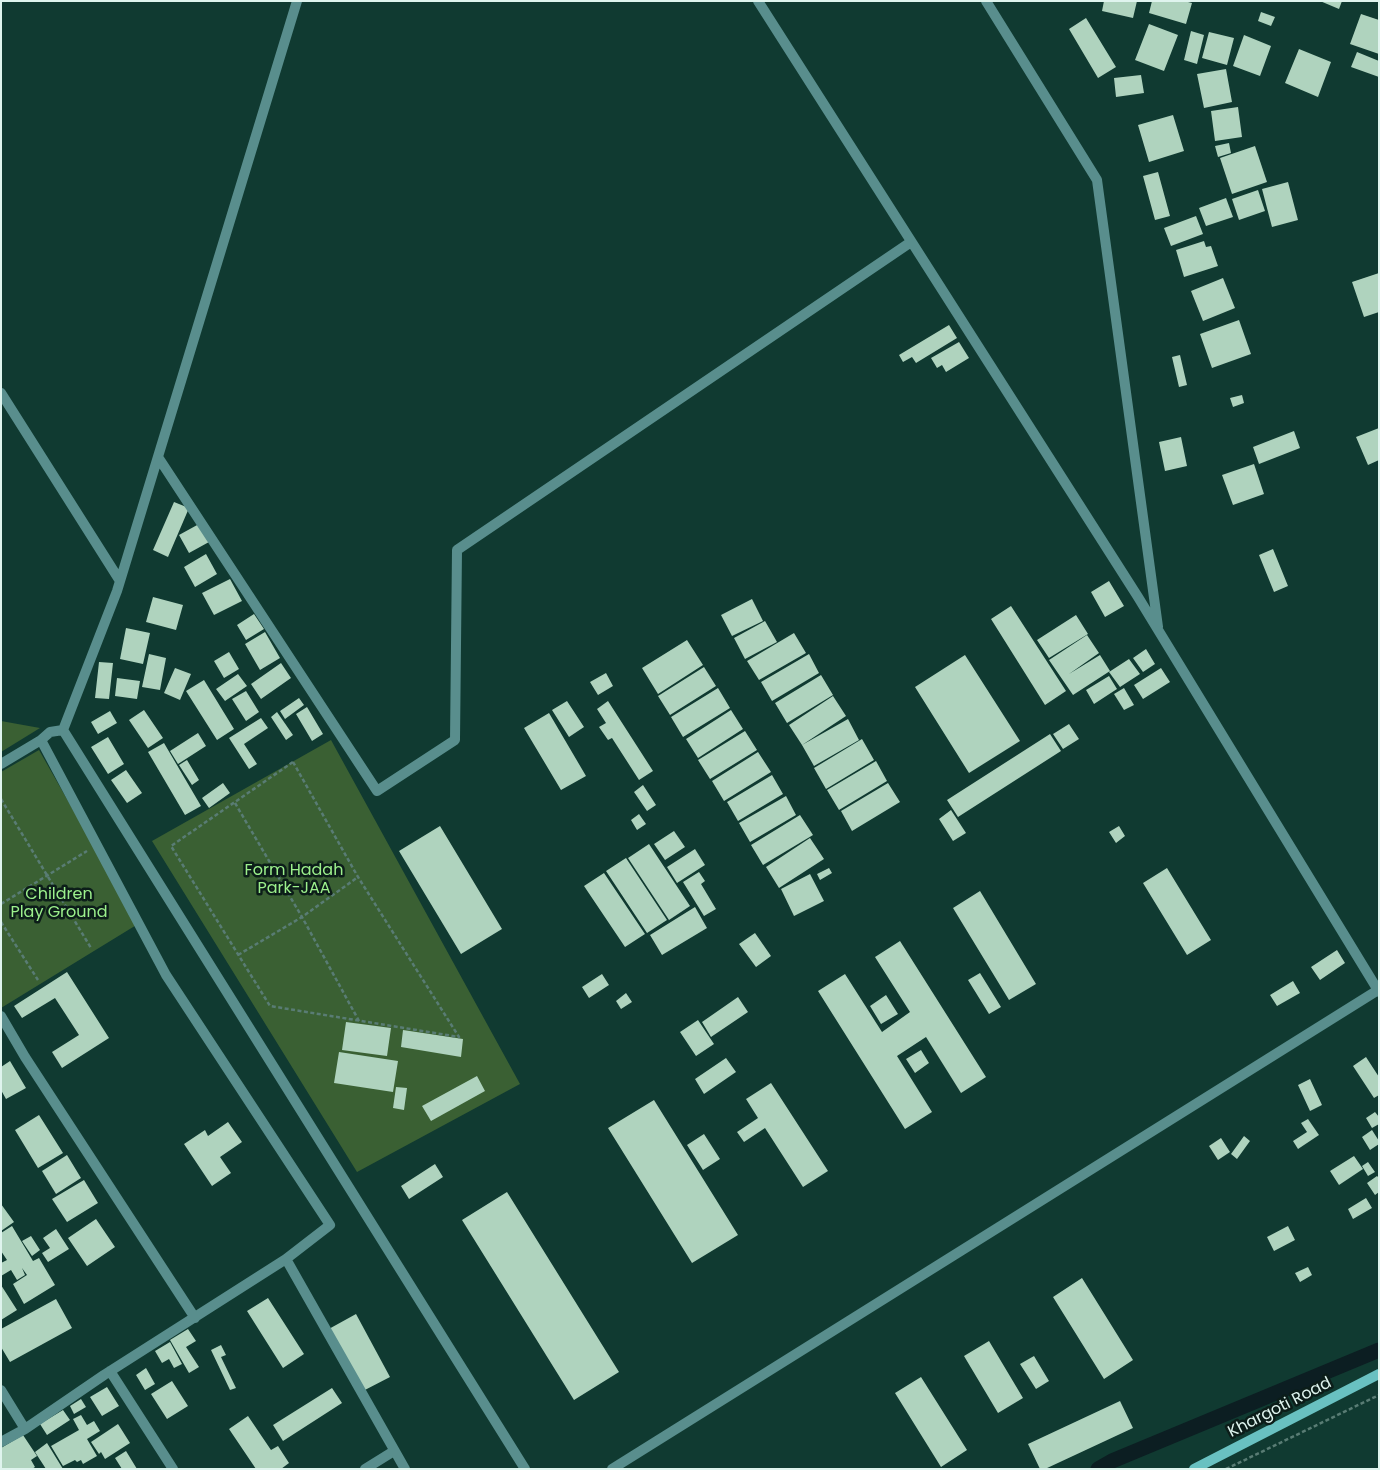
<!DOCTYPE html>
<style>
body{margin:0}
#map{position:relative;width:1380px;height:1470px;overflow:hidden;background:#103a31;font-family:Poppins,sans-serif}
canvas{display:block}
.frame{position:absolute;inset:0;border:2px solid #dff4ee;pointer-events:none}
</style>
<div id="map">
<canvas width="1380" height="1470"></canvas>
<div class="frame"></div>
</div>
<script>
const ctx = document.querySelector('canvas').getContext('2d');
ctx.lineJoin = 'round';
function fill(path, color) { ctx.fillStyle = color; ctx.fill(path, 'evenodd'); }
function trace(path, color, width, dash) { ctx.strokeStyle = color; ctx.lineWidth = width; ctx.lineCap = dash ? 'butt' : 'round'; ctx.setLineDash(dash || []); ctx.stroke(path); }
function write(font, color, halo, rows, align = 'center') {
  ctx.font = font + ' Poppins,sans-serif'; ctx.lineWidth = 5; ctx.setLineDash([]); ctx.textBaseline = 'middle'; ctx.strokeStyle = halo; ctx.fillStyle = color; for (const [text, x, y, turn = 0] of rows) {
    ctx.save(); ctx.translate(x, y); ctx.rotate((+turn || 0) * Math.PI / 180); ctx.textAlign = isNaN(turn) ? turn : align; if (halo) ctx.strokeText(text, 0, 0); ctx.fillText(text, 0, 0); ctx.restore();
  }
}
const green = new Path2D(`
 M 1,721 L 40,728 L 1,752 Z
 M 331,740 L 520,1084 L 357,1172 L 152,841 Z
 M 39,750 L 138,924 L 1,1008 L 1,772 Z`);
const canal = new Path2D(`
 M 1098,1469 L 1112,1461 L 1379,1350`);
const building = new Path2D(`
 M 1104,1 L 1137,1 L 1133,18 L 1102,11 Z
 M 1152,1 L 1184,1 L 1192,3 L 1186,24 L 1149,13 Z
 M 1320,1 L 1342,1 L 1339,9 Z
 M 1261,12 L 1275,17 L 1271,26 L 1258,21 Z
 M 1361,14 L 1379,20 L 1379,54 L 1350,44 Z
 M 1086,18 L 1116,67 L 1098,78 L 1069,29 Z
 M 1149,24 L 1178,35 L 1164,71 L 1135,60 Z
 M 1191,31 L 1204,35 L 1197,64 L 1184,60 Z
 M 1209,32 L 1234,38 L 1227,65 L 1202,58 Z
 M 1244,35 L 1271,46 L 1260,76 L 1233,66 Z
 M 1299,49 L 1331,62 L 1318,97 L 1285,83 Z
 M 1357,52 L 1379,61 L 1379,77 L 1351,67 Z
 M 1226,69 L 1232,102 L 1204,108 L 1197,74 Z
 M 1141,75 L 1144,93 L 1116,97 L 1114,78 Z
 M 1238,107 L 1242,137 L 1215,141 L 1211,111 Z
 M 1173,115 L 1184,151 L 1149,162 L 1138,125 Z
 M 1229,143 L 1231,153 L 1218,157 L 1215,146 Z
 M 1255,146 L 1267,182 L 1232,194 L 1220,158 Z
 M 1158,172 L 1170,216 L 1155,220 L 1143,176 Z
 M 1288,182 L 1298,220 L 1272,227 L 1262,189 Z
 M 1258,190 L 1265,211 L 1239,220 L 1232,199 Z
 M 1226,198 L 1233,217 L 1206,226 L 1199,208 Z
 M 1196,216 L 1203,234 L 1171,246 L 1164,228 Z
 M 1204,241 L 1206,247 L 1211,246 L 1218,266 L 1184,277 L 1176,250 Z
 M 1379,273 L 1379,312 L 1364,317 L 1352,282 Z
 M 1223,278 L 1235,308 L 1203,321 L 1191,291 Z
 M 1239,320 L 1251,354 L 1212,368 L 1200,334 Z
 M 949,325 L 957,338 L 916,363 L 912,357 L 903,362 L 899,355 Z
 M 959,342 L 969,358 L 946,372 L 942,365 L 937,368 L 931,358 Z
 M 1180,355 L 1187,385 L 1179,387 L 1172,357 Z
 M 1242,395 L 1244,403 L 1233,407 L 1230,398 Z
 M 1379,428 L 1379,460 L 1368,465 L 1356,437 Z
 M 1294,431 L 1300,448 L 1259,464 L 1253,447 Z
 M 1181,437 L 1187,466 L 1165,471 L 1159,442 Z
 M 1254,464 L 1264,494 L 1233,505 L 1222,475 Z
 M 174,502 L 189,508 L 168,557 L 153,550 Z
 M 199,524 L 209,542 L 189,553 L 179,535 Z
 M 1273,549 L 1288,586 L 1274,592 L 1259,555 Z
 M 206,554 L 217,574 L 195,587 L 184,567 Z
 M 230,579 L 242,601 L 214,615 L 202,593 Z
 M 1109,581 L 1124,606 L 1105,617 L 1091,592 Z
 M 153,597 L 183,605 L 176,630 L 146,622 Z
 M 752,599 L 763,621 L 732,636 L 721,615 Z
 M 1011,606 L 1066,691 L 1045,705 L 991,619 Z
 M 254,614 L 264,629 L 246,640 L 237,625 Z
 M 1076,615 L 1088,634 L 1049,658 L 1037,640 Z
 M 765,621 L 777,642 L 745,659 L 734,638 Z
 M 126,628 L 150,633 L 143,664 L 120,659 Z
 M 265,632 L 280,658 L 260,670 L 245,644 Z
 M 794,633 L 806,653 L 759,680 L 747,661 Z
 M 1087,635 L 1099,653 L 1069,674 L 1100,655 L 1110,671 L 1073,695 L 1049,660 Z
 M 687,640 L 703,665 L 658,694 L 642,668 Z
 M 1146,649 L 1155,664 L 1143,672 L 1133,658 Z
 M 229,652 L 239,669 L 224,678 L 214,661 Z
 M 149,654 L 166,658 L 160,690 L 142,687 Z
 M 809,654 L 819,673 L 772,701 L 761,682 Z
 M 965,655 L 1020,741 L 969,773 L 915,687 Z
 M 1129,659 L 1140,674 L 1120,687 L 1109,672 Z
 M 99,662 L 113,663 L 109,699 L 95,698 Z
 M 281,663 L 291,678 L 261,699 L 251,684 Z
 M 704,667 L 716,686 L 670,715 L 658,696 Z
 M 175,668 L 191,674 L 180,700 L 164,693 Z
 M 1161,668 L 1170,682 L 1143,699 L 1134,685 Z
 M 606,673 L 613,686 L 598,695 L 590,682 Z
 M 238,674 L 247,686 L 225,701 L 216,689 Z
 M 821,675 L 833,695 L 787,723 L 775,703 Z
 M 1109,676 L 1117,689 L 1094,704 L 1086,690 Z
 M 117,678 L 140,681 L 137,699 L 115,696 Z
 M 204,680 L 234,729 L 217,740 L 186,691 Z
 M 718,688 L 730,708 L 683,737 L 671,717 Z
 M 1124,688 L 1134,705 L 1124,710 L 1114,694 Z
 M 246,691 L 259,712 L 246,721 L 232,699 Z
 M 833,696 L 846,716 L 802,745 L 789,725 Z
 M 299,698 L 304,705 L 285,719 L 280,711 Z
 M 567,701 L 584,727 L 569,737 L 552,710 Z
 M 608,701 L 653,771 L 639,780 L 612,738 L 608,740 L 599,727 L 606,723 L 597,709 Z
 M 307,707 L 323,734 L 312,741 L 296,714 Z
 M 144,710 L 163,738 L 148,748 L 129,720 Z
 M 731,710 L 743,729 L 698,758 L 686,739 Z
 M 110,711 L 117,723 L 98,734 L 91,722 Z
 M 277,712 L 293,735 L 286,740 L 271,717 Z
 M 549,713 L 586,776 L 561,790 L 524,728 Z
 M 261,718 L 268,728 L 244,744 L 257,764 L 249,769 L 229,738 Z
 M 848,719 L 859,740 L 814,766 L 802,745 Z
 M 1069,724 L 1079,739 L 1063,749 L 1053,734 Z
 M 745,731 L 757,750 L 710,779 L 698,760 Z
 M 198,733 L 206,746 L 178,764 L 170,751 Z
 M 1050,734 L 1061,751 L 958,817 L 947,800 Z
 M 108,737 L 124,764 L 108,774 L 91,747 Z
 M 862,739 L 874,760 L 826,789 L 814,768 Z
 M 164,743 L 201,806 L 185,815 L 148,752 Z
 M 758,752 L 771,772 L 724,801 L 712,781 Z
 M 187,760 L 199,780 L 192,785 L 179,765 Z
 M 876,761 L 887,781 L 839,810 L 827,790 Z
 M 126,770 L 142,793 L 127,803 L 111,780 Z
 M 772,775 L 783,794 L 738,821 L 727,802 Z
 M 223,783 L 230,793 L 209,808 L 202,798 Z
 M 888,783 L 900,802 L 852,831 L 841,811 Z
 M 643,785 L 656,805 L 647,811 L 634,792 Z
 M 786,796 L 796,815 L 750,842 L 739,823 Z
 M 951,810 L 966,833 L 953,841 L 939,819 Z
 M 639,814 L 646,824 L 637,830 L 631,820 Z
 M 800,815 L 813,835 L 763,865 L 751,845 Z
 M 440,826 L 502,929 L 461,954 L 399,851 Z
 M 1119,826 L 1125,836 L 1116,843 L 1109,832 Z
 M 674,831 L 685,847 L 665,860 L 654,844 Z
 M 810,838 L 824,859 L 779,888 L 766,867 Z
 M 649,844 L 690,906 L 669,920 L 628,858 Z
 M 695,849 L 705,865 L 677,883 L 667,867 Z
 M 626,858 L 667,920 L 647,933 L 606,871 Z
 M 829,868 L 832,873 L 820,880 L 817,874 Z
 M 1167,868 L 1211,940 L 1187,955 L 1143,883 Z
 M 699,872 L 705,881 L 701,884 L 716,909 L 704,916 L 683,882 Z
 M 604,873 L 645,934 L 625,947 L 584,886 Z
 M 810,874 L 824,901 L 794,916 L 781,889 Z
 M 980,891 L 1036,984 L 1009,1000 L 953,908 Z
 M 695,907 L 707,928 L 662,955 L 650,935 Z
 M 755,933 L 771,956 L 756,967 L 739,944 Z
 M 900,941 L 986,1077 L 961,1093 L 926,1037 L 897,1056 L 932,1112 L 905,1129 L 818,991 L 845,974 L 882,1032 L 910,1012 L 875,957 Z
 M 1337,950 L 1345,963 L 1320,980 L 1311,967 Z
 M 67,972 L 109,1038 L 62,1068 L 52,1052 L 79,1035 L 55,998 L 22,1018 L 14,1006 Z
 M 980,973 L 1001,1007 L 989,1014 L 968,980 Z
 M 602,974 L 609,985 L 589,998 L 582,987 Z
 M 1293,981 L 1300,993 L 1277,1006 L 1270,995 Z
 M 626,993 L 632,1002 L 621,1009 L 616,1001 Z
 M 886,995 L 898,1014 L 881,1024 L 870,1006 Z
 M 738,997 L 748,1012 L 711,1037 L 702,1022 Z
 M 698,1020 L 714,1044 L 696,1056 L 680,1032 Z
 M 346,1022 L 391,1028 L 387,1056 L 342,1050 Z
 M 403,1030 L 463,1039 L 461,1057 L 401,1047 Z
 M 921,1050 L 929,1063 L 915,1073 L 906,1059 Z
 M 339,1052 L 398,1061 L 393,1092 L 334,1083 Z
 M 1366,1057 L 1379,1077 L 1379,1095 L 1374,1098 L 1353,1066 Z
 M 726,1058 L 736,1072 L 704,1094 L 695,1079 Z
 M 10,1061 L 26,1088 L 6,1099 L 1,1090 L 1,1067 Z
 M 477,1076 L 485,1091 L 431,1121 L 422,1106 Z
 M 1310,1079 L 1322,1105 L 1310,1111 L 1298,1085 Z
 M 771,1083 L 828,1171 L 803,1187 L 765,1128 L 744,1142 L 737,1132 L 758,1118 L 746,1099 Z
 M 396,1087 L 407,1088 L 404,1110 L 393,1108 Z
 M 654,1100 L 738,1235 L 692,1263 L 608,1128 Z
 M 1375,1112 L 1379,1117 L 1379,1124 L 1372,1128 L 1366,1118 Z
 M 39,1115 L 63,1153 L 38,1168 L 15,1130 Z
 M 1308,1119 L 1319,1135 L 1298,1149 L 1293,1141 L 1307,1132 L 1301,1123 Z
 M 228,1122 L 242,1142 L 220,1157 L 231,1173 L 212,1186 L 184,1144 L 205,1130 L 208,1136 Z
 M 1372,1130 L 1379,1141 L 1379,1144 L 1370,1150 L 1362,1137 Z
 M 704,1134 L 720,1159 L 703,1170 L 687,1145 Z
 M 1244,1136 L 1250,1141 L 1237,1159 L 1231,1154 Z
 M 1221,1138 L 1230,1152 L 1218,1160 L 1209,1146 Z
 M 67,1155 L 81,1178 L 56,1194 L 42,1171 Z
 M 1354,1156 L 1363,1169 L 1339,1185 L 1330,1171 Z
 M 1368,1162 L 1375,1172 L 1368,1176 L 1362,1166 Z
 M 435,1164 L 443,1177 L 409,1199 L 401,1186 Z
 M 1377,1176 L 1379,1178 L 1379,1192 L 1375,1195 L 1367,1183 Z
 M 84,1180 L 98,1203 L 67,1222 L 52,1199 Z
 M 507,1192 L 619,1372 L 574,1400 L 462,1220 Z
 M 1366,1198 L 1372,1208 L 1353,1219 L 1348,1209 Z
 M 1,1204 L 14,1222 L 1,1231 Z
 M 96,1219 L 115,1247 L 87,1266 L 68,1238 Z
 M 12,1226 L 33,1261 L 39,1258 L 55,1285 L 24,1304 L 13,1284 L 27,1275 L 22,1268 L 25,1275 L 17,1280 L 11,1270 L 1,1276 L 1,1263 L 7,1260 L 1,1251 L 1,1233 Z
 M 1288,1226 L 1295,1240 L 1274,1251 L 1267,1237 Z
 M 56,1229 L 69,1249 L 48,1262 L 42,1253 L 50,1248 L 43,1238 Z
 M 31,1236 L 40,1250 L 32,1256 L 22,1241 Z
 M 1308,1267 L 1312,1275 L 1300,1282 L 1295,1273 Z
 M 1082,1278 L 1133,1360 L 1104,1379 L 1053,1297 Z
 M 1,1285 L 17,1310 L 1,1320 Z
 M 268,1298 L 304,1354 L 283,1368 L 247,1311 Z
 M 56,1299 L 72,1328 L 10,1362 L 1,1347 L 1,1329 Z
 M 356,1314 L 390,1377 L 361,1392 L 327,1330 Z
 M 188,1329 L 196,1341 L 186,1347 L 199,1367 L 189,1373 L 170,1340 Z
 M 989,1341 L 1023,1398 L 998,1413 L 964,1356 Z
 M 170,1342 L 182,1364 L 174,1368 L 169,1359 L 162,1363 L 155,1351 Z
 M 221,1345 L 226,1355 L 221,1357 L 236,1388 L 230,1390 L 211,1350 Z
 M 1034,1356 L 1049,1381 L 1036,1389 L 1020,1364 Z
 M 146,1368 L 155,1384 L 145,1390 L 136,1375 Z
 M 921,1377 L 967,1450 L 941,1467 L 895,1393 Z
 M 172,1381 L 188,1406 L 167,1419 L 151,1394 Z
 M 107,1387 L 119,1406 L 102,1416 L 90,1397 Z
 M 332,1388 L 342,1403 L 283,1441 L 273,1425 Z
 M 81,1399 L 86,1407 L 74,1414 L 70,1406 Z
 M 1120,1401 L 1133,1428 L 1045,1469 L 1040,1469 L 1028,1444 Z
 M 63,1410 L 70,1420 L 47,1435 L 40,1424 Z
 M 81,1415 L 87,1425 L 94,1421 L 100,1431 L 87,1439 L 97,1456 L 83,1464 L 81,1460 L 77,1462 L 75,1460 L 63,1466 L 51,1446 L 79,1430 L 73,1419 Z
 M 248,1416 L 271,1450 L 278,1446 L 289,1463 L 281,1469 L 256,1469 L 229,1429 Z
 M 118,1424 L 130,1443 L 105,1459 L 101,1452 L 99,1454 L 91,1442 Z
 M 23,1435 L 37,1456 L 31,1460 L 35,1467 L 32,1469 L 1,1469 L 1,1448 Z
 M 47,1443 L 63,1469 L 46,1469 L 35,1452 Z
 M 126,1451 L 137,1469 L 122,1469 L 115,1458 Z`);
const path = new Path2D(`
 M 293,762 L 358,877 L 459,1037 L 270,1006 L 171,846 Z
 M 1,799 L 91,948
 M 235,803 L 302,917 L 359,1021
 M 1,904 L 87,851
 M 1,922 L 38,980
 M 238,955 L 302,917 L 358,877
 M 1226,1469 L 1379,1395`);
const street = new Path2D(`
 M 297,1 L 117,591 L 63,730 L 525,1469
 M 758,1 L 1138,597 L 1379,992
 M 986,1 L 1097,180 L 1158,627
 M 1,393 L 120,581
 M 158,457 L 377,791 L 455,740 L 457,550 L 911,242
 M 41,740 L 166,975 L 330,1225 L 286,1259 L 405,1469
 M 1,764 L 41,740 L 50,732 L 63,730
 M 1,1016 L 25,1057 L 195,1318
 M 110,1371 L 173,1469
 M 1,1390 L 25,1429
 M 1,1442 L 25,1429 L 104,1375 L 286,1259
 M 365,1469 L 394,1451
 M 612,1469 L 1378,990`);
const secondary = new Path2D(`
 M 1194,1469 L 1379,1374`);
const parkNames = [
 ["Form Hadah",294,871],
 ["Park-JAA",294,889],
 ["Children",59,895],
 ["Play Ground",59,913]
];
const streetNames = [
 ["Khargoti Road",1280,1408,-27]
];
fill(green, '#3a6033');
trace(canal, '#0c1e22', 15);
fill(building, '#afd3be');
trace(path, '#597c74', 2.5, [4, 2.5]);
trace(street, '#598e8d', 10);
trace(secondary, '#69c1c1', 10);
write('16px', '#9cf08c', '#0c1d19', parkNames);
write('16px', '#dff4ee', '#0c1d19', streetNames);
</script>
